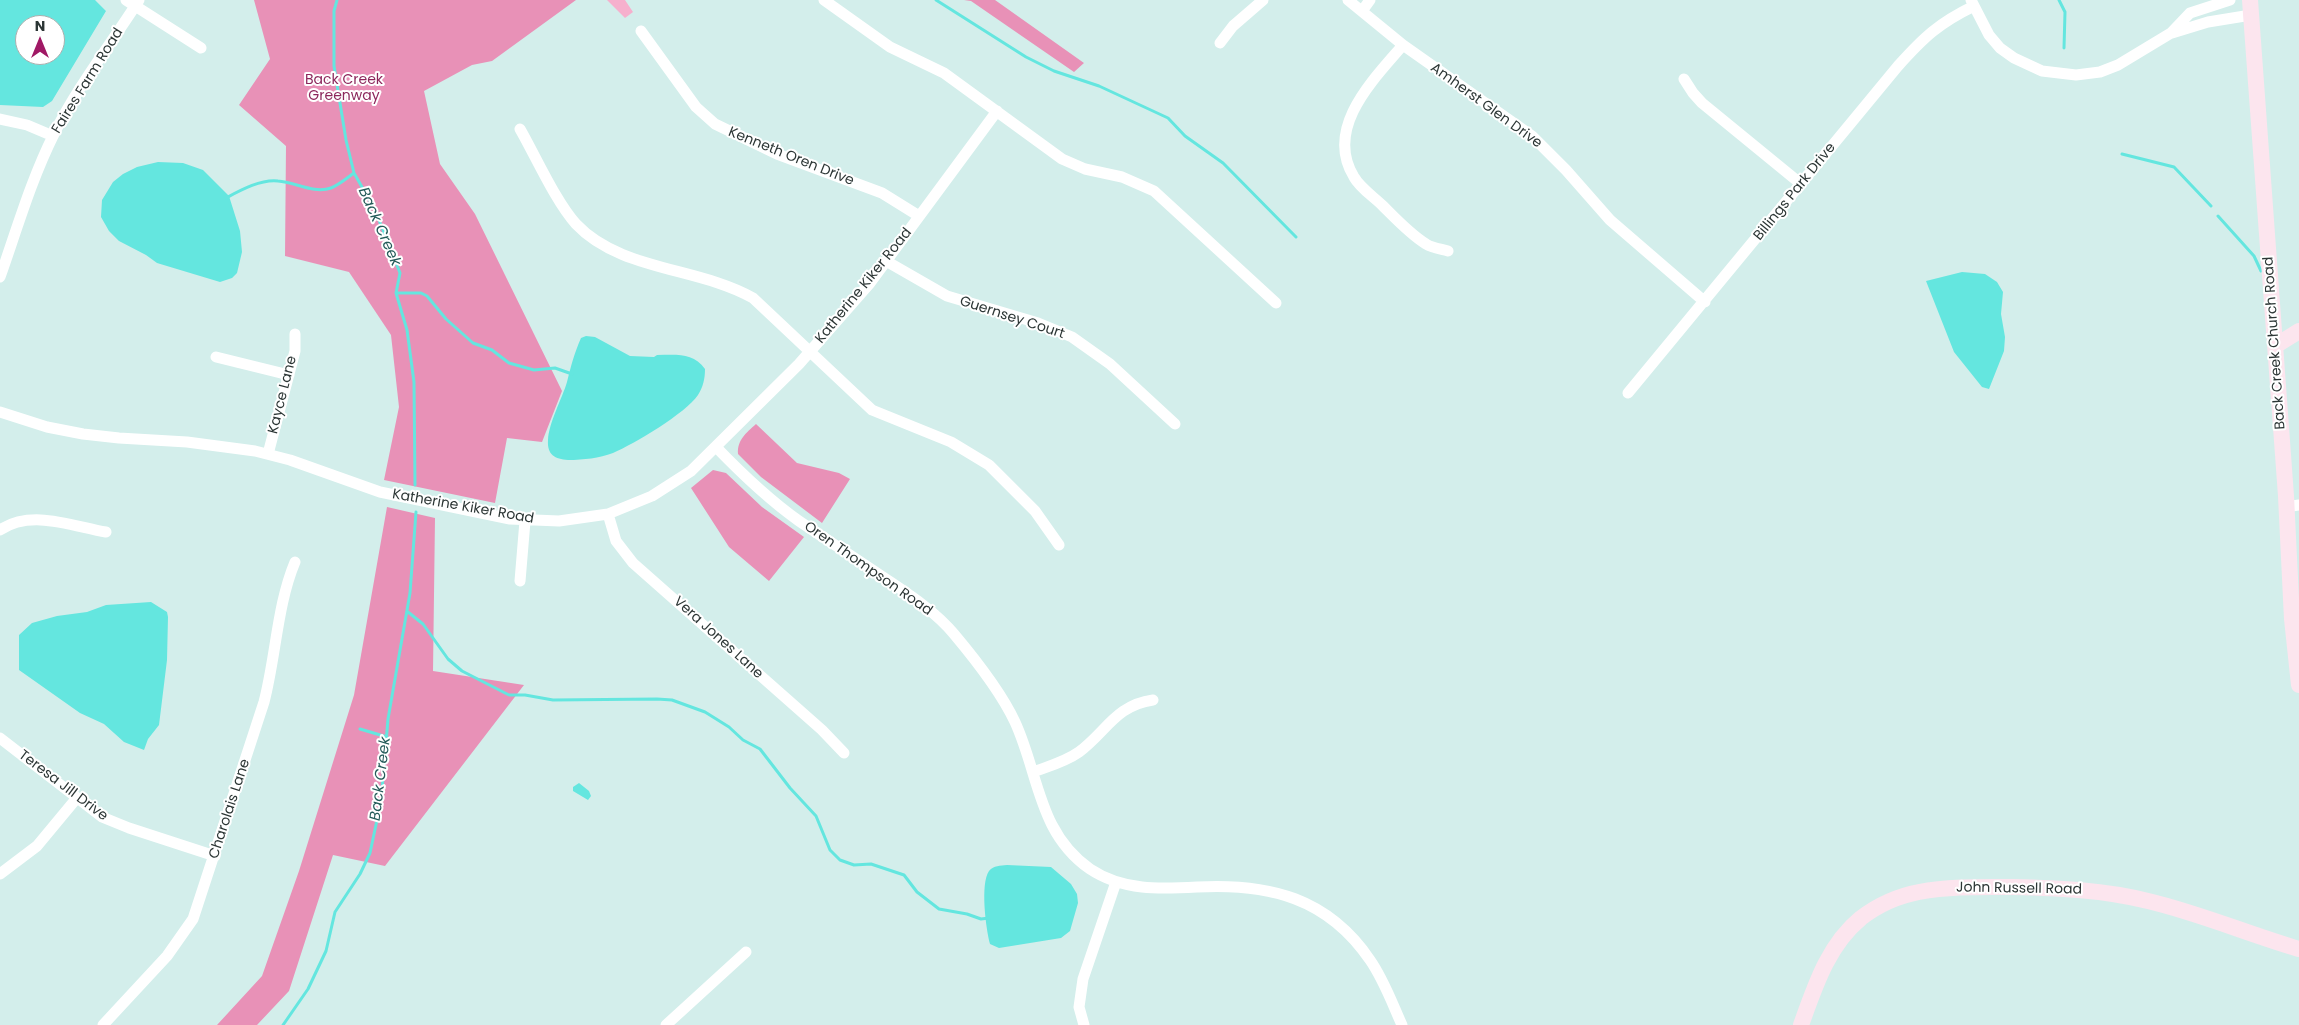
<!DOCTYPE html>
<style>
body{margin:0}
#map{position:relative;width:2299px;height:1025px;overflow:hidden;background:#d3eeeb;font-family:Poppins,sans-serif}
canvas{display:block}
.north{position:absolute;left:15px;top:15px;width:50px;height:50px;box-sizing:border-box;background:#fff;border:1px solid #abafae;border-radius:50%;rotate:0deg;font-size:14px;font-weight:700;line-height:20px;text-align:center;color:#2c3635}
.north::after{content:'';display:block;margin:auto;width:18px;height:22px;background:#a01965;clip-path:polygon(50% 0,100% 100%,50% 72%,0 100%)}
</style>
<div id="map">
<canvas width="2299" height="1025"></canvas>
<div class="north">N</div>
</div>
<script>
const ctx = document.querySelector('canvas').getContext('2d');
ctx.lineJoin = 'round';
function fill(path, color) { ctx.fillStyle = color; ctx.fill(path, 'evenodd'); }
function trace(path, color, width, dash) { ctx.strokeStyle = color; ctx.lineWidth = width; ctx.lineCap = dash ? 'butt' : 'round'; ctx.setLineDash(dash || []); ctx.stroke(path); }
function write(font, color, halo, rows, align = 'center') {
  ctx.font = font + ' Poppins,sans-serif'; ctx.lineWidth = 4; ctx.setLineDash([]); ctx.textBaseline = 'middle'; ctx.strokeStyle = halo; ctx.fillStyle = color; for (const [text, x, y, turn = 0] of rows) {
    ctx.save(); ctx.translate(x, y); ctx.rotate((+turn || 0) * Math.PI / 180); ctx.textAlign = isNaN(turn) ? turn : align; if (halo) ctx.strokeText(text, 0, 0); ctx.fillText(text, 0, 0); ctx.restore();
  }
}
const green = new Path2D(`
 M 607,0 L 625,0 L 633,12 L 625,18 Z`);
const forest = new Path2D(`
 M 254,0 L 576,0 L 492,61 L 472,65 L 424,91 L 440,164 L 475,214 L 562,391 L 542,442 L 507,438 L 495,503 L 384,480 L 399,407 L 391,335 L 349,272 L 285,256 L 286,146 L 239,105 L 270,59 Z
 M 964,0 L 995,0 L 1084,63 L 1074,72 L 971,1 Z
 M 756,424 L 797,463 L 839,473 L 850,479 L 822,523 L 761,477 L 738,454 C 737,440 746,433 756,424 Z
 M 713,470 L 726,473 L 762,507 L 804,537 L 769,581 L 729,547 L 691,488 Z
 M 387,507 L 435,518 L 433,671 L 524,685 L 385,866 L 333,855 L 289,991 L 257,1025 L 217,1025 L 262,976 L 299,871 L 354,695 Z`);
const water = new Path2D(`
 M 0,0 L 95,0 L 106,11 L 52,101 L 43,107 L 0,105 ZM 25,25 L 55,25 L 55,55 L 25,55 Z
 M 158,162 L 183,163 L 203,170 L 229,196 L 240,231 L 242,252 L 237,273 L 232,278 L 220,282 L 157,263 L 146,255 L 119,241 L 109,231 L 101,217 L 102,200 L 113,182 L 123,174 L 137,167 Z
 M 1962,272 L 1985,274 L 1997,282 L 2003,292 L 2001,314 L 2005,337 L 2004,351 L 1989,389 L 1982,387 L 1954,352 L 1926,281 Z
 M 586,336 L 595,337 L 630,356 L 654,357 L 657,355 C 676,355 693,352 705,369 C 705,379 703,387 698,395 C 686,413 634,444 613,453 C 599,458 584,460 568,460 C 555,459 547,455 548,440 C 549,422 562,399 567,382 C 571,366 574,354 581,338 Z
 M 151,602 L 167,612 L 168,617 L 167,660 L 159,725 L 148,739 L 144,750 L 124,742 L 104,724 L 80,713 L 19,670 L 19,635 L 32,623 L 57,616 L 87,612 L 106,605 Z
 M 579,783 L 589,791 L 591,796 L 588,800 L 573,791 L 573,787 Z
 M 1007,865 L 1051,867 L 1071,884 L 1077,894 L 1078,903 L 1070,931 L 1061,938 L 999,948 L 990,944 C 986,929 980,884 989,871 C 994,865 1000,866 1007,865 Z`);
const stream = new Path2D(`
 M 337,0 L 334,11 L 334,66 L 346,140 L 354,173 L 375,210 L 400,273 L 396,293 L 407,330 L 414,382 L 415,485
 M 936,0 L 1026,57 L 1054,71 L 1099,86 L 1168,118 L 1185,136 L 1223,163 L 1296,237
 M 2059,0 L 2065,12 L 2064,48
 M 2122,154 L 2174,167 L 2211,206
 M 226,198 C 241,190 261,179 278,181 C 295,182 314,194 331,188 C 339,185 347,178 354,173
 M 2218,216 L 2254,256 L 2261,271
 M 396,293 L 421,293 L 427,296 L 446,319 L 473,343 L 492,350 L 509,363 L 534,370 L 555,368 L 572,374
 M 408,612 L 423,624 L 448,659 L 462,671 L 509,695 L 525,695 L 553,700 L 657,699 L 672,700 L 705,712 L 729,727 L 743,740 L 760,749 L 790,788 L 816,816 L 830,850 L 840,860 L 854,865 L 871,864 L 904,875 L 917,892 L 939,909 L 967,914 L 981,919 L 989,918
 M 360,729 L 387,737
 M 283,1025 L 308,989 L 326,951 L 335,912 L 360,874 L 370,853 L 381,801 L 388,719 L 410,593 L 416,512`);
const street = new Path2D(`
 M 126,0 L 201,48
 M 824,0 L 890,47 L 944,73 L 1062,159 L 1085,169 L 1122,177 L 1154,191 L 1276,303
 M 1348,0 L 1403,45 L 1532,136 L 1566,170 L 1610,220 L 1705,302
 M 1971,0 L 1989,35 L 2000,48 L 2014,58 L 2042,71 L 2076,75 L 2100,72 L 2118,65 L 2171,33 L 2190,13 L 2230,0
 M 1362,11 L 1370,0
 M 641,31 L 696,107 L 715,124 L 777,154 L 882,193 L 919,216
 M 2172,33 L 2208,22 L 2251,15
 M 1220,43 L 1233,26 L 1263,0
 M 1403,45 C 1373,80 1324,128 1354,177 C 1360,188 1374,197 1383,206 C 1396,219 1411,235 1426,244 C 1432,248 1441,249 1448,251
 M 1684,79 L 1693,93 L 1702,103 L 1801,184
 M 0,119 L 27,125 L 53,136
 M 520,129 C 536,157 556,202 576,224 C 620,271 699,267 753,298 L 872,410 L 951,442 L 989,465 L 1035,511 L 1059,545
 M 886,261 L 947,296 L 1038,323 L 1072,337 L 1110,364 L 1175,424
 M 0,277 C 17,229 31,180 54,134 C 77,87 111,44 139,0
 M 216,357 L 289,375
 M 1628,393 L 1898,66 C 1924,37 1939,23 1974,6
 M 0,412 L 47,427 L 83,434 L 119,438 L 187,442 L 255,451 L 290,460 L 380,492 L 510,519 L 559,521 L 608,514 L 652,496 L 691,471 L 799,364 L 870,283 L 997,111
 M 716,447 C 742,474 768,499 799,521 C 827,540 855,558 883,577 C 908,594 935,611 954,634 C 975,659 1001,692 1015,722 C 1039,774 1038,833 1090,869 C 1123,891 1160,889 1197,887 C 1269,883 1328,898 1370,960 C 1384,980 1392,1003 1402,1025
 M 268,454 L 295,351 L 295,334
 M 2286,507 L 2299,505
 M 608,514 L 616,541 L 633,563 L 822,730 L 844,753
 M 0,530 C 31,509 72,526 106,532
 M 520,581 L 525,521
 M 0,738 L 102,817 L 129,828 L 215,856
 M 1033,772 C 1049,766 1065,762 1079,752 C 1106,732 1116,705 1153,700
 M 0,874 L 37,846 L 76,799
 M 103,1025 L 167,956 L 193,919 L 264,702 C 276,656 277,605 295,562
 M 666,1025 L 746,952
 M 1084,1025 L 1079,1007 L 1083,979 L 1116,882`);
const secondary = new Path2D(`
 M 2250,0 L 2286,496 L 2292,619 L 2299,685
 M 2275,346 L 2299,331
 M 1801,1025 C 1815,986 1828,945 1861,918 C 1878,905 1898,896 1919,892 C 1950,886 1982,887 2013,887 C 2059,888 2104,890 2148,901 C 2199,913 2248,934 2299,949`);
const parkNames = [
 ["Back Creek",344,80],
 ["Greenway",344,96]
];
const streetNames = [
 ["Faires Farm Road",88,81,-58],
 ["Amherst Glen Drive",1486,106,36],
 ["Kenneth Oren Drive",791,157,22],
 ["Billings Park Drive",1795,192,-51],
 ["Katherine Kiker Road",864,286,-51],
 ["Guernsey Court",1012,318,18],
 ["Back Creek Church Road",2275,343,-94],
 ["Kayce Lane",283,395,-76],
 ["Katherine Kiker Road",463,507,10],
 ["Oren Thompson Road",868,569,35],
 ["Vera Jones Lane",718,638,42],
 ["Teresa Jill Drive",63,786,37],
 ["Charolais Lane",230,809,-72],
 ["John Russell Road",2019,889,1]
];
const waterNames = [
 ["Back Creek",379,227,66],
 ["Back Creek",381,779,-83]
];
fill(green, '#f6b0cd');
fill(forest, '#e891b7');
fill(water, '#64e6df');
trace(stream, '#64e6df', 3);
trace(street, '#fff', 11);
trace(secondary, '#fce5ee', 16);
write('14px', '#8c275c', '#fff', parkNames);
write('14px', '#2c3635', '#fff', streetNames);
write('italic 15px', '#245b59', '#fff', waterNames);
</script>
